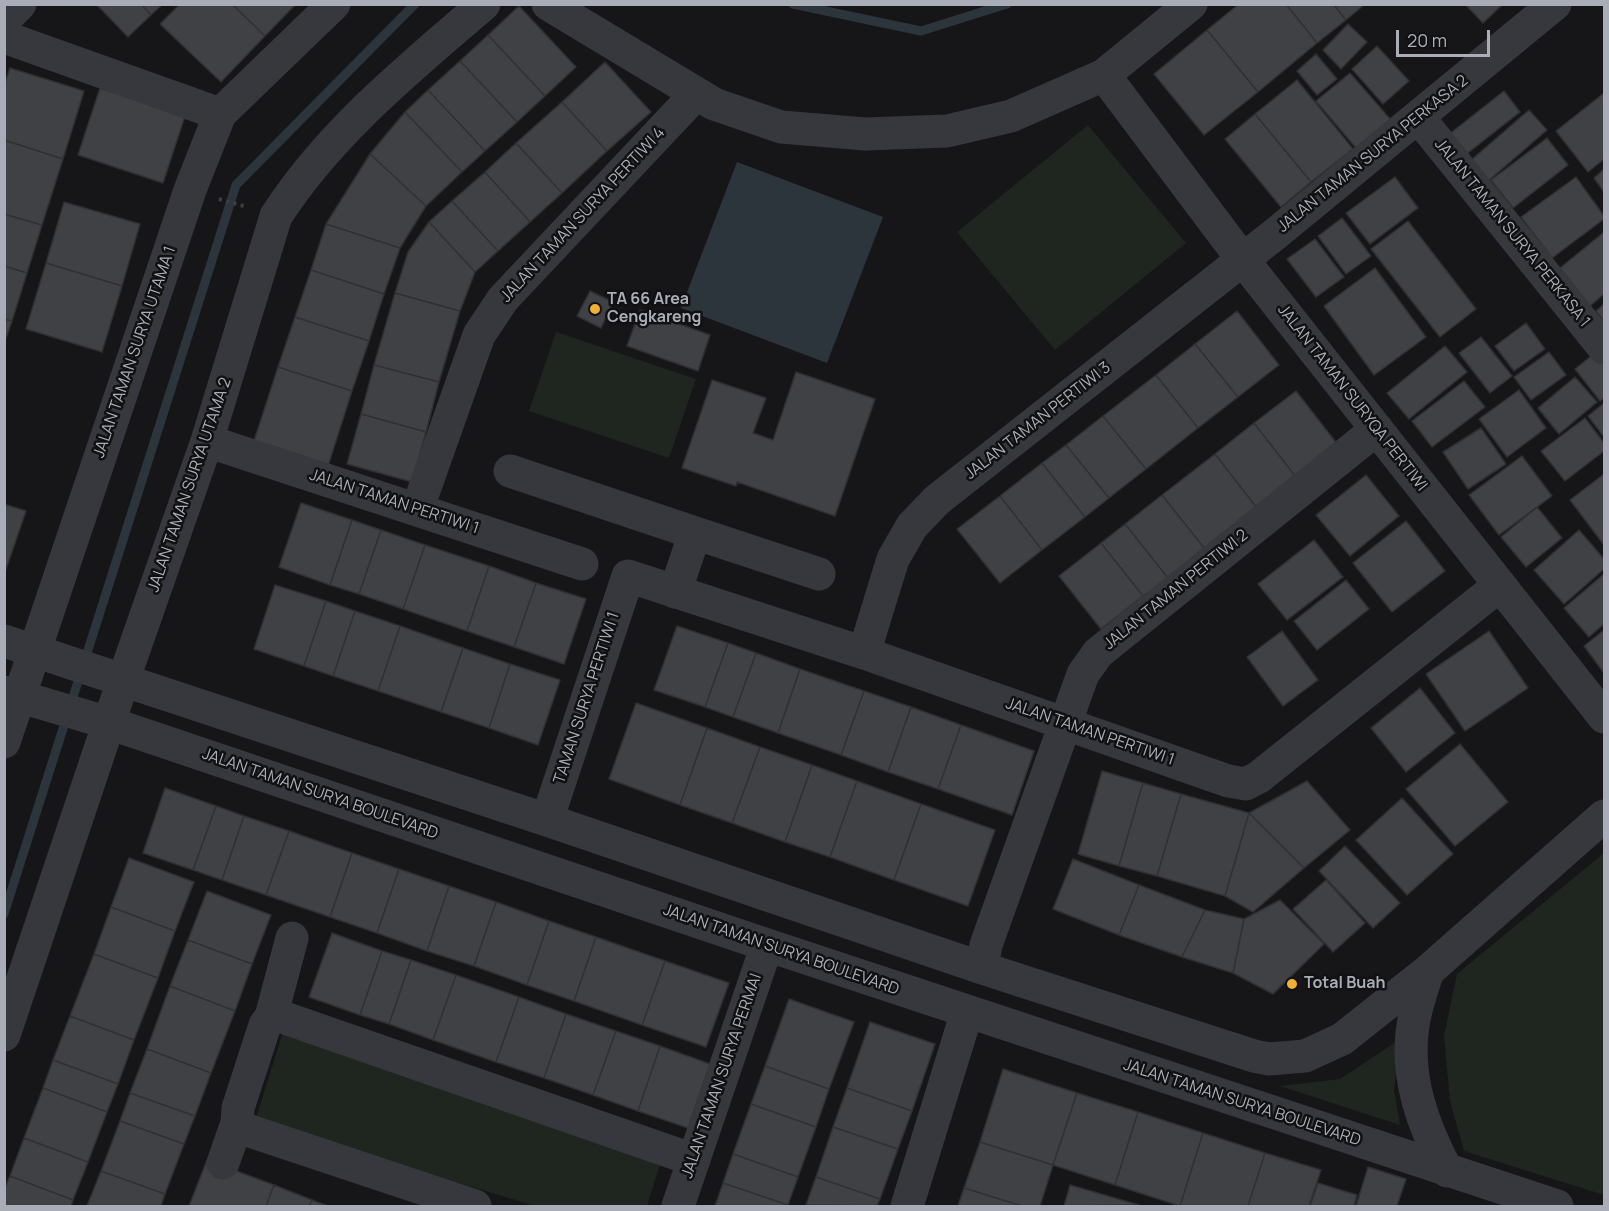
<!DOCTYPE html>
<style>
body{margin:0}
#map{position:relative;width:1609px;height:1211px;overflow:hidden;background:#161618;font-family:Manrope,sans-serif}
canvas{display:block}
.frame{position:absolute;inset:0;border:6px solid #a8adb8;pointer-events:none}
.scale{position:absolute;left:1396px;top:30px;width:94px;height:27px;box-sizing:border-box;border:3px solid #a8adb8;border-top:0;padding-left:8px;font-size:18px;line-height:21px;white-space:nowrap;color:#a8adb8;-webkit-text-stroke:4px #111113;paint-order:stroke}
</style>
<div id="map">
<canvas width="1609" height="1211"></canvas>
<div class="frame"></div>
<div class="scale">20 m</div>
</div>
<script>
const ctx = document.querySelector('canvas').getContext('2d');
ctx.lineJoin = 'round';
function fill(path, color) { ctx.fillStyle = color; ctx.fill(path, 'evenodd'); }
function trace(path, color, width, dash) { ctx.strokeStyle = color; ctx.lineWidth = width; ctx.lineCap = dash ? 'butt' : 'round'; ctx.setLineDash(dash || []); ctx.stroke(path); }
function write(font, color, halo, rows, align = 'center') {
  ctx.font = font + ' Manrope,sans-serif'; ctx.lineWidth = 5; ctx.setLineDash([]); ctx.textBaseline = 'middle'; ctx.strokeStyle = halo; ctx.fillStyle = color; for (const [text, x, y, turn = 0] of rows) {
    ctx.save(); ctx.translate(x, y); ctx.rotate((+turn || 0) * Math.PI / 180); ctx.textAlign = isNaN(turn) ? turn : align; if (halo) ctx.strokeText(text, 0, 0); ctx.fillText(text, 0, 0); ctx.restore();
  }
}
const green = new Path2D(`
 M 1088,125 L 1186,243 L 1055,350 L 957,232 Z
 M 556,332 L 696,379 L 669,458 L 529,411 Z
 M 1604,853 L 1604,1195 L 1464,1151 L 1450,1101 L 1444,1036 L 1457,974 Z
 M 283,1032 L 661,1161 L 647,1206 L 535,1206 L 255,1121 Z
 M 1400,1039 L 1394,1090 L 1400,1125 L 1280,1086 L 1340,1079 Z`);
const water = new Path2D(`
 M 737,162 L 883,217 L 827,363 L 681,308 Z`);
const stream = new Path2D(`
 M 793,4 L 921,31 L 1007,4
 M 4,914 L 236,185 L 415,4`);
const building = new Path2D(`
 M 96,4 L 141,4 L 151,15 L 128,37 Z
 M 141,4 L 163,4 L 151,15 Z
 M 180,4 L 232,4 L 265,36 L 221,82 L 160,24 Z
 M 232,4 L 296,4 L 265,36 Z
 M 1239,4 L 1286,4 L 1317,43 L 1258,92 L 1207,30 Z
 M 1286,4 L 1333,4 L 1346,20 L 1317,43 Z
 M 1333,4 L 1365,4 L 1346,20 Z
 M 1465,4 L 1503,4 L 1483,23 Z
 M 519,6 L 576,67 L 545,96 L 488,35 Z
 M 1348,24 L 1367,42 L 1341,69 L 1323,50 Z
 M 1207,30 L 1258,92 L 1204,135 L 1154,74 Z
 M 488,35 L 545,96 L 517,122 L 460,61 Z
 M 1377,46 L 1409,81 L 1383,104 L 1352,69 Z
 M 1316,54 L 1337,79 L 1317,95 L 1297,71 Z
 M 460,61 L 517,122 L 485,151 L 428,90 Z
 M 605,62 L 651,112 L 607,151 L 562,102 Z
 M 10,68 L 84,91 L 63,159 L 4,140 L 4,86 Z
 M 1350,73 L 1391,120 L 1357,149 L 1316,101 Z
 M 1297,80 L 1353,149 L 1311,182 L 1255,114 Z
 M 100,88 L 185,116 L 163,183 L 78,155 Z
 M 428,90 L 485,151 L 462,172 L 405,112 Z
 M 1504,91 L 1520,112 L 1464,156 L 1448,135 Z
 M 1604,93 L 1604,159 L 1588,172 L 1556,131 Z
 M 562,102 L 607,151 L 562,193 L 516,143 Z
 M 1529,110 L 1547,130 L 1488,181 L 1470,161 Z
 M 405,112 L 462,172 L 426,206 L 370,154 Z
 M 1255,114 L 1311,182 L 1281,207 L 1225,139 Z
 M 1547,138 L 1568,165 L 1513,208 L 1491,180 Z
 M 4,140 L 63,159 L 42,225 L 4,214 Z
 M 516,143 L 562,193 L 530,222 L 485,172 Z
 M 370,154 L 426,206 L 400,248 L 326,224 Z
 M 1604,169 L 1604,192 L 1594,178 Z
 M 485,172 L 530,222 L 498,251 L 452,201 Z
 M 1395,177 L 1418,208 L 1370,244 L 1346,213 Z
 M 1576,177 L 1604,216 L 1604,219 L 1552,258 L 1521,217 Z
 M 452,201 L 498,251 L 475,272 L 429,222 Z
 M 64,202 L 140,224 L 122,286 L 46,263 Z
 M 4,214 L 42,225 L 27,273 L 4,266 Z
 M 1342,218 L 1371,256 L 1346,274 L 1318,236 Z
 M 1408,221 L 1476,309 L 1440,337 L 1371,249 Z
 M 429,222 L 475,272 L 460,311 L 395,293 L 408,252 Z
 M 326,224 L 400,248 L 384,294 L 311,270 Z
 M 1604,232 L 1604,294 L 1590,306 L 1560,268 Z
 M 1315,239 L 1344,277 L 1316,297 L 1287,259 Z
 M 46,263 L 122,286 L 102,352 L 26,329 Z
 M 4,266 L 27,273 L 12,321 L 4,319 Z
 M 1375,268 L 1426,337 L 1374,375 L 1324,306 Z
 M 311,270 L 384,294 L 369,341 L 295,317 Z
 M 590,291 L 613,302 L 601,328 L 577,316 Z
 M 395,293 L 460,311 L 439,382 L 374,365 Z
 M 1604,304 L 1604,321 L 1596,311 Z
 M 640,310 L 710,335 L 698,371 L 627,346 Z
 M 1237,311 L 1279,365 L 1238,397 L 1195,344 Z
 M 295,317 L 369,341 L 352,391 L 278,367 Z
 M 4,319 L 12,321 L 4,344 Z
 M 1526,323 L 1545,349 L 1514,371 L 1495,346 Z
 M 1481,337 L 1512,376 L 1490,393 L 1459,353 Z
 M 1195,344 L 1238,397 L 1198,428 L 1156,375 Z
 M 1445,346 L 1467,372 L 1409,419 L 1387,393 Z
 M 1600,349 L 1604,355 L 1604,398 L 1600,401 L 1575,369 Z
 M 1549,352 L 1566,375 L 1531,400 L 1514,377 Z
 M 374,365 L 439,382 L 426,432 L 361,414 Z
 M 278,367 L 352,391 L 328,466 L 254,441 Z
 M 796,372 L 875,399 L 835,516 L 737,482 L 736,486 L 682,468 L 712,380 L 766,398 L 753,433 L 773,440 Z
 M 1156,375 L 1198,428 L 1146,469 L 1103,416 Z
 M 1575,377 L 1597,402 L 1559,434 L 1538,408 Z
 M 1464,381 L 1485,407 L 1432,447 L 1412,421 Z
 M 1519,390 L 1546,428 L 1507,457 L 1479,419 Z
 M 1296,391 L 1338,445 L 1296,477 L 1254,423 Z
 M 1604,403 L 1604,437 L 1588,416 Z
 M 361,414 L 426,432 L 412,482 L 347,464 Z
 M 1103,416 L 1146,469 L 1109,498 L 1066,445 Z
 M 1585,418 L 1604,443 L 1604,451 L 1565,481 L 1541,451 Z
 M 1254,423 L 1296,477 L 1257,508 L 1215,454 Z
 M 1481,428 L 1506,464 L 1468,489 L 1443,452 Z
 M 1066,445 L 1109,498 L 1085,517 L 1042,463 Z
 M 1215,454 L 1257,508 L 1205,549 L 1162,495 Z
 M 1522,456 L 1552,496 L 1499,535 L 1469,495 Z
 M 1042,463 L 1085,517 L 1042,550 L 1000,496 Z
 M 1604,474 L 1604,545 L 1570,500 Z
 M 1366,475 L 1399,516 L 1350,556 L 1316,515 Z
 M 1162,495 L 1205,549 L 1168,578 L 1125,524 Z
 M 1000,496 L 1042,550 L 1000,583 L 957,529 Z
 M 301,503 L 352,520 L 330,585 L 279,567 Z
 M 4,504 L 26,511 L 4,575 Z
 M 1537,507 L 1562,538 L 1526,567 L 1501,537 Z
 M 352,520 L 381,530 L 359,594 L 330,585 Z
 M 1406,521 L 1445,571 L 1392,612 L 1353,563 Z
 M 1125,524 L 1168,578 L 1143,596 L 1101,543 Z
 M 381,530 L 425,545 L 403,609 L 359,594 Z
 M 1579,530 L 1604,559 L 1604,569 L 1564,604 L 1534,570 Z
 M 1314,540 L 1343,577 L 1287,620 L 1258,584 Z
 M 1101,543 L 1143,596 L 1101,629 L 1059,576 Z
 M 425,545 L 489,566 L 467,631 L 403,609 Z
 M 489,566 L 536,583 L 514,647 L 467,631 Z
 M 1604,574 L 1604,624 L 1589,637 L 1564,608 Z
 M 1346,580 L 1369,609 L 1317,650 L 1294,621 Z
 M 536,583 L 586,599 L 564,664 L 514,647 Z
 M 275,585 L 326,601 L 304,666 L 254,649 Z
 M 326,601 L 355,611 L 333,676 L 304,666 Z
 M 355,611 L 400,626 L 378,691 L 333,676 Z
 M 400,626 L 463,648 L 441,712 L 378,691 Z
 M 677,626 L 728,643 L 705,707 L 654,690 Z
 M 1604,630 L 1604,673 L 1584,646 Z
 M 1282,631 L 1318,680 L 1283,706 L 1247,657 Z
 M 1489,631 L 1528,688 L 1465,731 L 1426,674 Z
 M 728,643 L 756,653 L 733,717 L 705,707 Z
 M 463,648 L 510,664 L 489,728 L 441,712 Z
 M 756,653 L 800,669 L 778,733 L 733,717 Z
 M 510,664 L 560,680 L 538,745 L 489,728 Z
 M 800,669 L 864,691 L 841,755 L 778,733 Z
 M 1420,688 L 1455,733 L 1406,772 L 1371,728 Z
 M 864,691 L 911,707 L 888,772 L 841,755 Z
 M 636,703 L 707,728 L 680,805 L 609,779 Z
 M 911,707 L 961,725 L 938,789 L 888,772 Z
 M 961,725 L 1034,751 L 1012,815 L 938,789 Z
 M 707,728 L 760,747 L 732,823 L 680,805 Z
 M 1460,744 L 1508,802 L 1455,846 L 1406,789 Z
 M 760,747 L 812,765 L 785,842 L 732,823 Z
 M 812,765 L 857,781 L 830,857 L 785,842 Z
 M 1102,771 L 1143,783 L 1119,866 L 1078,854 Z
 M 857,781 L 921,804 L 894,880 L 830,857 Z
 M 1307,781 L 1350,830 L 1304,868 L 1249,813 Z
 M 1143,783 L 1181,794 L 1157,876 L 1119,866 Z
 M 165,788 L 216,806 L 193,870 L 143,853 Z
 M 1181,794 L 1249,813 L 1225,896 L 1157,876 Z
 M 1402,798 L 1453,854 L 1407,895 L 1356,840 Z
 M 921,804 L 995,830 L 968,906 L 894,880 Z
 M 216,806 L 244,816 L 222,880 L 193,870 Z
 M 1249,813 L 1304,868 L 1253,912 L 1225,896 Z
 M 244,816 L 289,831 L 266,895 L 222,880 Z
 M 289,831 L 352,853 L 330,917 L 266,895 Z
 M 1345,846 L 1400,903 L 1373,928 L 1319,871 Z
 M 352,853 L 399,869 L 377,933 L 330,917 Z
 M 129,858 L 194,882 L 175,931 L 111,907 Z
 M 1073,859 L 1139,885 L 1119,935 L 1053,909 Z
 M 399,869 L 449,886 L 427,951 L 377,933 Z
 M 1326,880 L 1365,923 L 1333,952 L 1293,909 Z
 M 1139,885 L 1205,910 L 1182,957 L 1119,935 Z
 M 449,886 L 496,902 L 474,966 L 427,951 Z
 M 207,891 L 271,915 L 252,964 L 188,940 Z
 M 1280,900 L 1324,944 L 1273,994 L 1233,973 L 1244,919 Z
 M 496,902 L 549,921 L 527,985 L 474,966 Z
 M 111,907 L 175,931 L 158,978 L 94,954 Z
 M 1205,910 L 1244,919 L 1233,973 L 1182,957 Z
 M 549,921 L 596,937 L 574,1001 L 527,985 Z
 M 332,933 L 382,951 L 360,1015 L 309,997 Z
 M 596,937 L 665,961 L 642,1025 L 574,1001 Z
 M 188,940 L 252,964 L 235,1011 L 170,986 Z
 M 382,951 L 411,960 L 389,1024 L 360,1015 Z
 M 94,954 L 158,978 L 134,1040 L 70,1016 Z
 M 411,960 L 456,975 L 433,1040 L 389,1024 Z
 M 665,961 L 729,983 L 706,1047 L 642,1025 Z
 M 456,975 L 519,997 L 496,1062 L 433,1040 Z
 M 170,986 L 235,1011 L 211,1073 L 147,1049 Z
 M 519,997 L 566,1014 L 544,1078 L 496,1062 Z
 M 789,999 L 854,1022 L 829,1089 L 765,1066 Z
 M 566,1014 L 616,1031 L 593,1095 L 544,1078 Z
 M 70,1016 L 134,1040 L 118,1084 L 53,1060 Z
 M 870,1022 L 935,1044 L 912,1111 L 847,1088 Z
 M 616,1031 L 660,1046 L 638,1111 L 593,1095 Z
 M 660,1046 L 710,1064 L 688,1128 L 638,1111 Z
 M 147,1049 L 211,1073 L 195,1116 L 130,1093 Z
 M 53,1060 L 118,1084 L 107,1112 L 43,1088 Z
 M 765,1066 L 829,1089 L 816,1127 L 751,1104 Z
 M 1003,1069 L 1077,1093 L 1053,1165 L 980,1142 Z
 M 43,1088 L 107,1112 L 88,1162 L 24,1138 Z
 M 847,1088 L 912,1111 L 898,1149 L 833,1127 Z
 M 130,1093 L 195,1116 L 184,1144 L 120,1121 Z
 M 1077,1093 L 1138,1112 L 1115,1185 L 1053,1165 Z
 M 751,1104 L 816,1127 L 798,1177 L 733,1154 Z
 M 1138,1112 L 1203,1133 L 1180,1206 L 1115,1185 Z
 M 120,1121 L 184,1144 L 165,1194 L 101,1171 Z
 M 833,1127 L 898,1149 L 880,1199 L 816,1177 Z
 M 1203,1133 L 1265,1153 L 1248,1206 L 1180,1206 Z
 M 24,1138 L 88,1162 L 73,1200 L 10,1176 Z
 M 980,1142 L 1053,1165 L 1040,1206 L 1022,1206 L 964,1188 Z
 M 1265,1153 L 1321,1170 L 1309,1206 L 1248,1206 Z
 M 733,1154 L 798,1177 L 788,1205 L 723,1183 Z
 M 207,1160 L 274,1185 L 266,1206 L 189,1206 Z
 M 1368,1167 L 1406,1179 L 1397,1206 L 1356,1206 Z
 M 101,1171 L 165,1194 L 161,1206 L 87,1206 Z
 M 10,1176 L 73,1200 L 71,1206 L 4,1206 L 4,1190 Z
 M 816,1177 L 880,1199 L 877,1206 L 806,1205 Z
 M 723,1183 L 788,1205 L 788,1206 L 715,1206 Z
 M 1318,1183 L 1357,1195 L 1354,1206 L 1310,1206 Z
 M 274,1185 L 312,1200 L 309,1206 L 266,1206 Z
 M 1070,1185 L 1139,1205 L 1064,1206 Z
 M 964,1188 L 1022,1206 L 958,1206 Z
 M 312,1200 L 328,1206 L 309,1206 Z`);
const path = new Path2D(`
 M 219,199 L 247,207`);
const minor = new Path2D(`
 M 548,4 L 714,104 L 781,127 L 865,134 L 947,131 L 1011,116 L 1104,75 L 1191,4
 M 4,20 L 20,4
 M 4,37 L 220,114
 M 1104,75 L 1243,260 L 1604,717
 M 1419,118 L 1604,348
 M 207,441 L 582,564
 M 510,471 L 695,533 L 675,592
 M 417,510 L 479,335 L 503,299 L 696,94
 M 695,533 L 819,574
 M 4,641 L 547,820 L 982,968 L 1254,1056 L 1269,1059 L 1305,1056 L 1342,1039 L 1428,971 L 1604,816
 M 864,653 L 893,559 L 912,526 L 937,500 L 1274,235 L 1555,4
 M 4,692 L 109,723 L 767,945 L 1557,1206
 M 4,742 L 190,190 L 220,114 L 334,4
 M 547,820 L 628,576 L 864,653 L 1228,781 L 1246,784 L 1259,777 L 1500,585
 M 982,968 L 986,945 L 1083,674 L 1098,653 L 1377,429
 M 1428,971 C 1422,989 1416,1006 1413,1025 C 1405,1077 1423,1126 1447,1171
 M 271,1017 L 282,1017 L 694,1160
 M 4,1035 L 124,678 L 207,441 L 276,216 C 330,132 409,69 484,4
 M 237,1123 L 247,1130 L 475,1206
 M 223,1163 L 237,1123 L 238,1108 L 265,1025 L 271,1017 L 292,938
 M 678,1206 L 767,945
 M 907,1206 L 967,1012`);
const markers = [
 [595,309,6,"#f2b134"],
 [1292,984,6,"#f2b134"]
];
const streetNames = [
 ["JALAN TAMAN SURYA PERKASA 2",1373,154,-39],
 ["JALAN TAMAN SURYA PERTIWI 4",583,215,-47],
 ["JALAN TAMAN SURYA PERKASA 1",1512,233,51],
 ["JALAN TAMAN SURYA UTAMA 1",135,352,-71],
 ["JALAN TAMAN SURYQA PERTIWI",1352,398,52],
 ["JALAN TAMAN PERTIWI 3",1038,421,-38],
 ["JALAN TAMAN SURYA UTAMA 2",190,485,-71],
 ["JALAN TAMAN PERTIWI 1",394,502,18],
 ["JALAN TAMAN PERTIWI 2",1176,590,-39],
 ["TAMAN SURYA PERTIWI 1",587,698,-72],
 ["JALAN TAMAN PERTIWI 1",1090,732,19],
 ["JALAN TAMAN SURYA BOULEVARD",320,794,19],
 ["JALAN TAMAN SURYA BOULEVARD",781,950,19],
 ["JALAN TAMAN SURYA PERMAI",722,1076,-71],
 ["JALAN TAMAN SURYA BOULEVARD",1242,1103,18]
];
const poiNames = [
 ["TA 66 Area",607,300],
 ["Cengkareng",607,318],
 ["Total Buah",1304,984]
];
fill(green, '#1e261f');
fill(water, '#2c353c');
trace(stream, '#2c353c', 9);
fill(building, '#404145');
trace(building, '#303034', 1.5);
trace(path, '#3d3f44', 4, [3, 4.5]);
trace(minor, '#37383d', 33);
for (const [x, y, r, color] of markers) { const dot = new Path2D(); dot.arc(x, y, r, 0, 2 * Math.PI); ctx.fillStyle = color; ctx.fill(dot); trace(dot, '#111113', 2); }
write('16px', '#a8adb8', '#111113', streetNames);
write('bold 16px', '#a8adb8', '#111113', poiNames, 'left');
</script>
